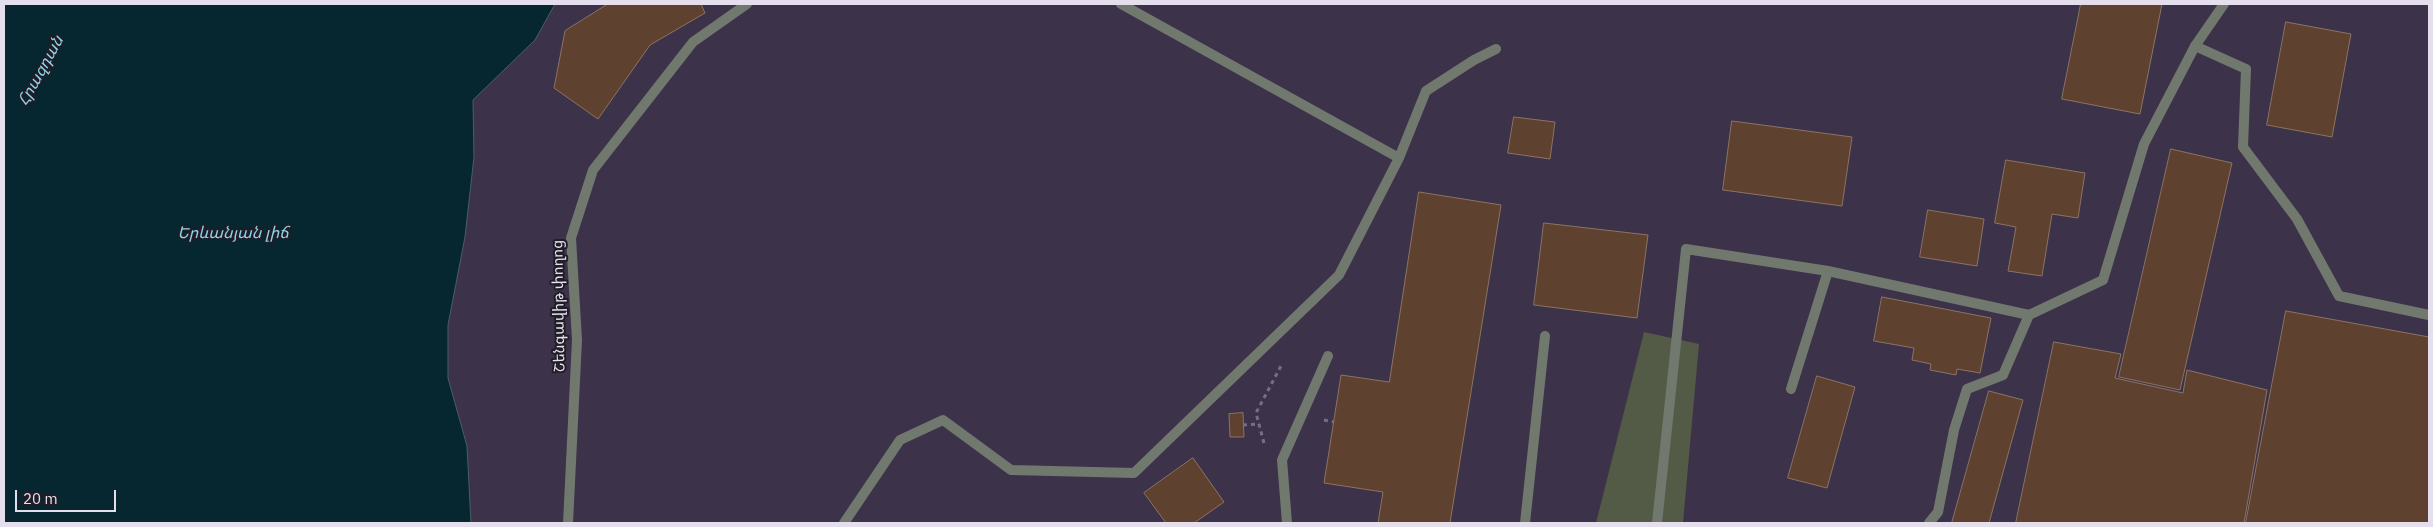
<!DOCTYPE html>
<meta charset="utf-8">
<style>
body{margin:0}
#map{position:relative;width:2433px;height:527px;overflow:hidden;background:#3c324a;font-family:"IBM Plex Sans",sans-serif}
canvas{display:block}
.frame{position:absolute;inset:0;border:5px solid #e4deed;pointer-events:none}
.scale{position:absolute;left:15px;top:490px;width:101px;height:22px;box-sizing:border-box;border:2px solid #e4deed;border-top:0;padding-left:6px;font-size:15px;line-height:18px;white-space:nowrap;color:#e4deed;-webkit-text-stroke:4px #211d27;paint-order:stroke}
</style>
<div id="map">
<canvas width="2433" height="527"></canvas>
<div class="frame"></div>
<div class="scale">20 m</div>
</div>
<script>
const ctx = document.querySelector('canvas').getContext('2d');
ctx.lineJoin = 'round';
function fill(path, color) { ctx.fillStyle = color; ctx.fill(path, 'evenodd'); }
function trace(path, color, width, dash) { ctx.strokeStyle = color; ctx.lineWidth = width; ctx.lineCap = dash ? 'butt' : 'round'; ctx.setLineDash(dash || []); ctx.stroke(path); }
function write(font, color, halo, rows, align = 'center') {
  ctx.font = font + ' "IBM Plex Sans","Noto Sans Armenian",sans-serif'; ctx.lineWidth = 4; ctx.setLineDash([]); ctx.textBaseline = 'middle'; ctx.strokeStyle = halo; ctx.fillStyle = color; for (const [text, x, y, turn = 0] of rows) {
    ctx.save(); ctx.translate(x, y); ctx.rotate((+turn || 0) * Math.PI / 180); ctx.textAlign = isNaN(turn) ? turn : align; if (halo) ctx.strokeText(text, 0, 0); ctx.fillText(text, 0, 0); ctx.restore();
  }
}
const green = new Path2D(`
 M 1644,332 L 1699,344 L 1683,523 L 1596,523 Z`);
const water = new Path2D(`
 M 4,4 L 555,4 L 535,40 L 473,100 L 474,157 L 465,237 L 448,325 L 448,378 L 467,446 L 471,523 L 4,523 Z`);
const building = new Path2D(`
 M 608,4 L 701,4 L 705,13 L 650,45 L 598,119 L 554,88 L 565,31 Z
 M 2081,4 L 2162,4 L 2140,114 L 2062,99 Z
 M 2286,22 L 2351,34 L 2332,137 L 2267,125 Z
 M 1514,117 L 1555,122 L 1550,159 L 1508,153 Z
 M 1732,121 L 1852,137 L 1842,206 L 1723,190 Z
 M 2171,149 L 2232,163 L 2180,390 L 2119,377 Z
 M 2006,160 L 2085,173 L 2078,218 L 2052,214 L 2042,276 L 2008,271 L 2016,227 L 1995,223 Z
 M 1419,192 L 1501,205 L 1450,523 L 1378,523 L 1383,492 L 1324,483 L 1341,375 L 1389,382 Z
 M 1928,210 L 1984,219 L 1977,266 L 1920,257 Z
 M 1544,223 L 1648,235 L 1637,318 L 1534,305 Z
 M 1882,297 L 1991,318 L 1980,373 L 1957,369 L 1956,375 L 1930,370 L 1931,364 L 1912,360 L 1914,348 L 1874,341 Z
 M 2286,311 L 2429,337 L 2429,523 L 2246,523 Z
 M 2054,342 L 2121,354 L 2115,378 L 2183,393 L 2187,370 L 2267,390 L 2244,523 L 2016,523 Z
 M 1817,376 L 1855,387 L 1827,488 L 1788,478 Z
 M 1989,391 L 2023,400 L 1989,523 L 1952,523 Z
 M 1243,413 L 1244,437 L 1230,437 L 1229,414 Z
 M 1193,458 L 1224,502 L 1194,523 L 1166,523 L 1144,493 Z`);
const path = new Path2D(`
 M 1324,420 L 1334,422
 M 1243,425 L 1259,424
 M 1264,443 L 1256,413 L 1282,364`);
const service = new Path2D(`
 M 2195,46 L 2246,69 L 2243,147 L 2297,219 L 2339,296 L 2429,315
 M 1791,389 L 1828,271 L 2029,315
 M 1287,523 L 1282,460 L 1328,356
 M 1525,523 L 1545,336
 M 1657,523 L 1686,249 L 1828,271`);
const pedestrian = new Path2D(`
 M 1121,4 L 1399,158
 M 844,523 L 900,440 L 943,420 L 1011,470 L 1134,473 L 1339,275 L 1399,158 L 1426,91 L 1474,60 L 1496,49`);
const minor = new Path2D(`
 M 568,523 L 577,340 L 571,238 L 593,170 L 693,42 L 747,4
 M 1929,523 L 1938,512 L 1954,430 L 1967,389 L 2003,375 L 2029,315 L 2103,280 L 2144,144 L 2195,46 L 2224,4`);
const streetNames = [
 ["Շենգավիթ փողոց",559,306,-91]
];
const waterNames = [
 ["Հրազդան",41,71,-61],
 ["Երևանյան լիճ",233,233]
];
fill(green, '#535a46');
fill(water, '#072730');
trace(water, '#495e69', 1);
fill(building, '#5e422f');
trace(building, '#8d7361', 1);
trace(path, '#776f83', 3, [4, 4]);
trace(service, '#71796e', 10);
trace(pedestrian, '#71796e', 10);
trace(minor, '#71796e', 10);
write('15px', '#e4deed', '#211d27', streetNames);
write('italic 16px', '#8bd5eb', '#211d27', waterNames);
</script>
